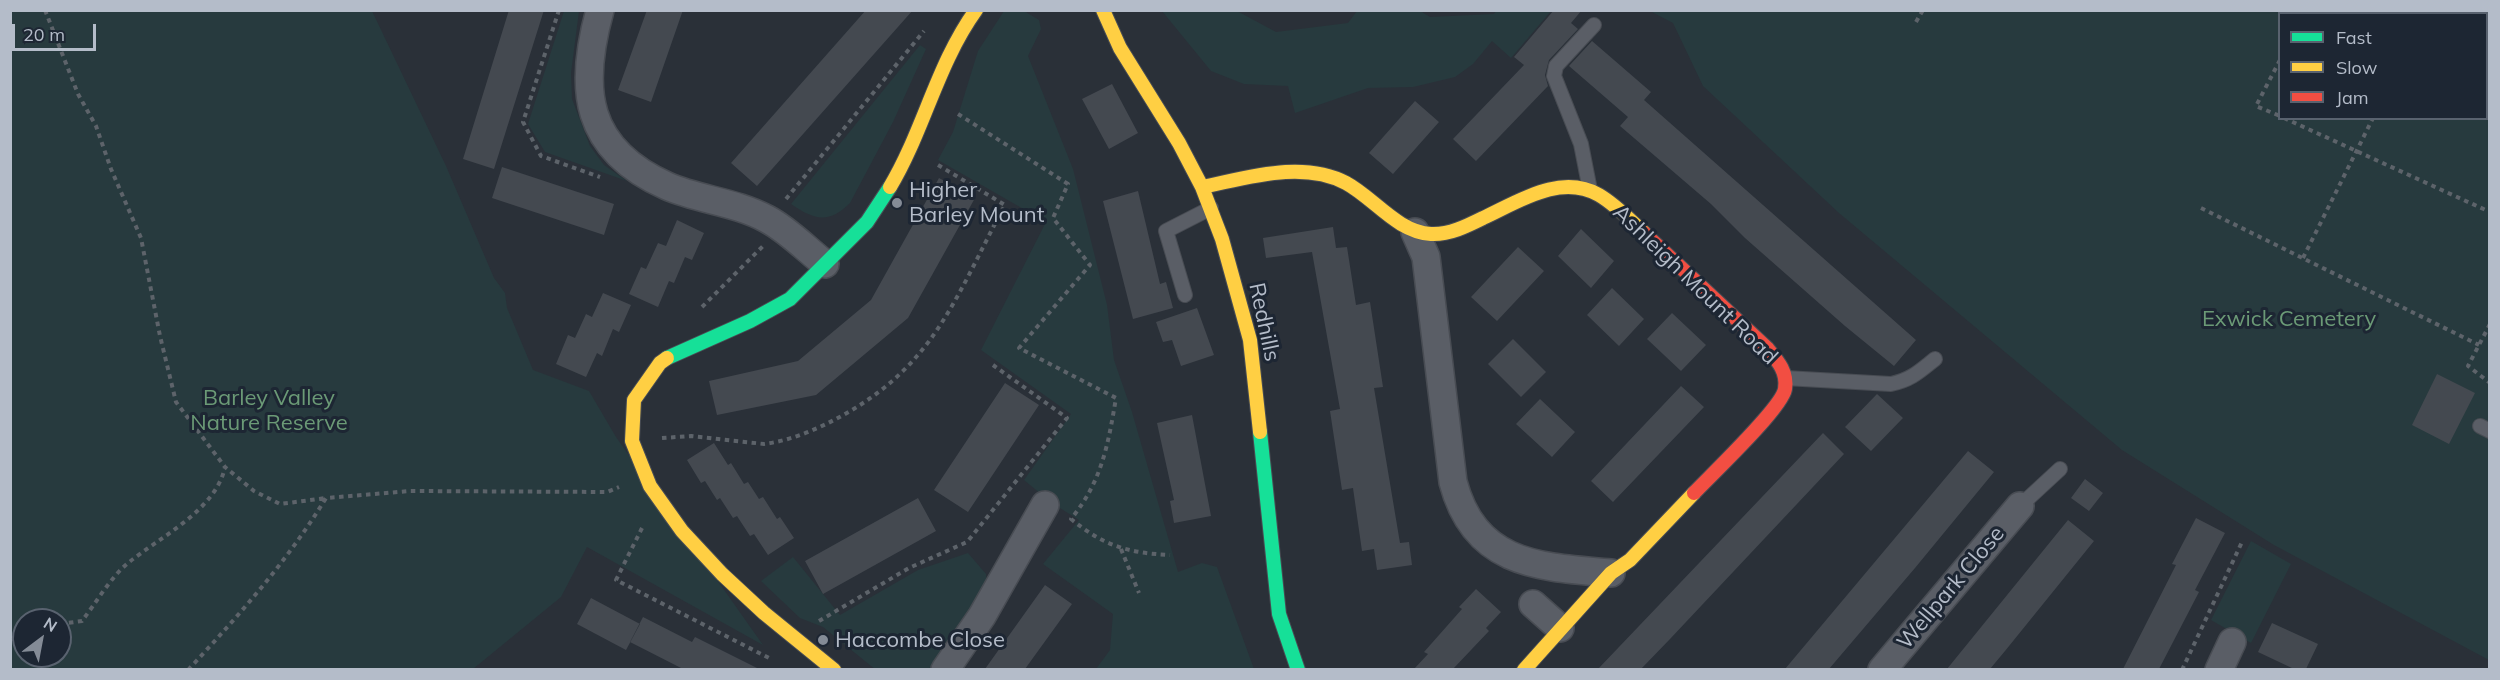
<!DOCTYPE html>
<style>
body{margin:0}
#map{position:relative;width:2500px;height:680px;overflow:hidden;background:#2a3038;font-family:Mulish,sans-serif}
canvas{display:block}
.frame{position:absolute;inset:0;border:12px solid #b4bcc9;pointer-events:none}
.legend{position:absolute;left:2278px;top:12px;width:210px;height:108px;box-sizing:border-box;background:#1d2633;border:2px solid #59626f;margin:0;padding:8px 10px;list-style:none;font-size:18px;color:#b4bcc9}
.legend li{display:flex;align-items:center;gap:12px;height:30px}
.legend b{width:30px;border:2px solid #59626f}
.north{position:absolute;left:12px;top:608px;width:60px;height:60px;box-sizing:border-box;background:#1d2633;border:2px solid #59626f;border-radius:50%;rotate:32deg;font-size:16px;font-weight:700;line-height:24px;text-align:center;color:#b4bcc9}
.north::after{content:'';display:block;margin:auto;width:21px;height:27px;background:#848b96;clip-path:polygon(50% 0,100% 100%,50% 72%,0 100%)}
.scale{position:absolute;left:12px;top:24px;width:84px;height:27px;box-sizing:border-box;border:3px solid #b4bcc9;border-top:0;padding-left:8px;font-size:18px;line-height:21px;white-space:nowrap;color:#b4bcc9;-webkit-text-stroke:4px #1d2633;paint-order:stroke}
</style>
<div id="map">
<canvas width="2500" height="680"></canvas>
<div class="frame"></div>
<ul class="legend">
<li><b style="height:8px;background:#16e098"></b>Fast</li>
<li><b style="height:8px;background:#ffcf43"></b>Slow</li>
<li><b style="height:8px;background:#f24e42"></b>Jam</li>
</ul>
<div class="north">N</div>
<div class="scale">20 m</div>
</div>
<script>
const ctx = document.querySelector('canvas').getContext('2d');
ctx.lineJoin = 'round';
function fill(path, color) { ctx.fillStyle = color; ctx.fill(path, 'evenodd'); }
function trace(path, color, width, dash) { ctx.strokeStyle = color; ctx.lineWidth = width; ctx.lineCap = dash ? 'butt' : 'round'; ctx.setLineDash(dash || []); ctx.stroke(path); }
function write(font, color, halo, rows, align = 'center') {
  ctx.font = font + ' Mulish,sans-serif'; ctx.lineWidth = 6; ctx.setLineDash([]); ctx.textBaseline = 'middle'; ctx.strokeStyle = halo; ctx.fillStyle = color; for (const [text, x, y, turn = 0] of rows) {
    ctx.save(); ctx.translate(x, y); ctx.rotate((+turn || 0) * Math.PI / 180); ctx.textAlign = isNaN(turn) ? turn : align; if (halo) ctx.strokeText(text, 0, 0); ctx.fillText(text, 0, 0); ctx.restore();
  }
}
const green = new Path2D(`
 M 10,11 L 372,11 L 446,166 L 494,278 L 505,293 L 507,308 L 533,370 L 589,391 L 616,437 L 763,645 L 587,547 L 561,597 L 473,669 L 11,669 ZM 24,620 L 60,620 L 60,656 L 24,656 Z
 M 564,11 L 579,11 L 571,73 L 572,99 L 590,146 L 604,165 L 627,181 L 545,152 L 528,124 Z
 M 1004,11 L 1024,11 L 1039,20 L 1041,29 L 1028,56 L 1073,169 L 1107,305 L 1114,360 L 1132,412 L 1178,572 L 1202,563 L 1217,567 L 1254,669 L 1096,669 L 1110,650 L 1113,614 L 1043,564 L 1079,520 L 1052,503 L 1024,480 L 1071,414 L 981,350 L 1046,222 L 938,160 L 953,132 L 978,51 Z
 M 1162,11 L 1237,11 L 1276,32 L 1348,23 L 1357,11 L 1420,11 L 1430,17 L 1494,14 L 1496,11 L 1551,11 L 1511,58 L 1492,41 L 1473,64 L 1455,77 L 1413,87 L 1368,88 L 1295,113 L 1288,86 L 1244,84 L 1211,71 Z
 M 1650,11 L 2489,11 L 2489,660 L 2274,545 L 2122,450 L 1839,213 L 1703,86 L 1673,23 ZM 2280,14 L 2486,14 L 2486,118 L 2280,118 Z
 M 920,45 L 926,49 L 893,122 L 850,203 C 829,224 814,220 791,204 Z
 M 2251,541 L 2291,564 L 2251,643 L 2211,620 Z
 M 968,553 L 986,574 L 987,587 L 929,669 L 876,670 L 823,627 L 800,618 L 761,581 L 793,557 L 840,615 L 918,570 Z`);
const building = new Path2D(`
 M 509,10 L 544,10 L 494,169 L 463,159 Z
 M 647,10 L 683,10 L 651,102 L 618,90 Z
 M 866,10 L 913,10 L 757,186 L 731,163 Z
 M 1554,10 L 1582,10 L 1571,23 L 1578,29 L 1549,60 L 1545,75 L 1548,86 L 1476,161 L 1453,139 L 1524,65 L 1514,57 Z
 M 1592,41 L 1651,92 L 1644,100 L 1916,340 L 1894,366 L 1845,326 L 1745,238 L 1711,204 L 1620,126 L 1628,117 L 1569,66 Z
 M 1112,84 L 1138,133 L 1109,149 L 1082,99 Z
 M 1415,101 L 1439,122 L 1393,174 L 1369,153 Z
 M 502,167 L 614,204 L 604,235 L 492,198 Z
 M 939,178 L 975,198 L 908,318 L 816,395 L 717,415 L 709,381 L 798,361 L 871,300 Z
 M 1138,191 L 1160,284 L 1166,282 L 1173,308 L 1133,319 L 1103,201 Z
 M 677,220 L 704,233 L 692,260 L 685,257 L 674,283 L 669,281 L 658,307 L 629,294 L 641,267 L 646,269 L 658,243 L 666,246 Z
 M 1333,227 L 1336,248 L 1347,247 L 1356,305 L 1370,302 L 1383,387 L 1374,388 L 1400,543 L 1409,542 L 1412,565 L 1377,570 L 1374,549 L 1362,551 L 1353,488 L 1342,490 L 1330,411 L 1340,409 L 1312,252 L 1266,258 L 1263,238 Z
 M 1581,229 L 1614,261 L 1591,288 L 1558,256 Z
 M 1518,247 L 1544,271 L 1497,321 L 1471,297 Z
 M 1612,288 L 1644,319 L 1619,346 L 1587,315 Z
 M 603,293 L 631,305 L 619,332 L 613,329 L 602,356 L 597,353 L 586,377 L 556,364 L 568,335 L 575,338 L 586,314 L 592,317 Z
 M 1197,308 L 1214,355 L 1181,366 L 1172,340 L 1163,342 L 1156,322 Z
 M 1672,313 L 1706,345 L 1681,371 L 1647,339 Z
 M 1513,339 L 1546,372 L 1521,397 L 1488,364 Z
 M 2437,374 L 2475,393 L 2449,444 L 2412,425 Z
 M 1005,383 L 1039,405 L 968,512 L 934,490 Z
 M 1681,386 L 1704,407 L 1613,502 L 1591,481 Z
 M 1877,394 L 1903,418 L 1871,451 L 1845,427 Z
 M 1540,399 L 1575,432 L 1552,457 L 1516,424 Z
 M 1192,415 L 1211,516 L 1174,523 L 1170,501 L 1174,500 L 1157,423 Z
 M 1823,433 L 1844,454 L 1670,639 L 1641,669 L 1598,669 Z
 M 714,443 L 728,465 L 731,463 L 744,484 L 748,482 L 759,499 L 763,497 L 777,519 L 780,517 L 794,538 L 768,555 L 754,534 L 750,536 L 737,516 L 733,518 L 720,498 L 717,500 L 705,481 L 701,483 L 687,460 Z
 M 1968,451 L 1994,472 L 1915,568 L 1829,669 L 1785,669 Z
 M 2085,479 L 2103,493 L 2089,511 L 2071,498 Z
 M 918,498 L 936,531 L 823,594 L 805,561 Z
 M 2196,518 L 2225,533 L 2195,590 L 2199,592 L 2159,669 L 2123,669 L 2176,565 L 2172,564 Z
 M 2068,520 L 2094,541 L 2005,651 L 1990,669 L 1947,669 Z
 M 1045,585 L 1072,604 L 1025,669 L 985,669 Z
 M 1476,589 L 1501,612 L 1486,628 L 1489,631 L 1453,669 L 1414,669 L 1428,654 L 1424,652 L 1462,609 L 1459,607 Z
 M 591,598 L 640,624 L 626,650 L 577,624 Z
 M 643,617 L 692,642 L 695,637 L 759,669 L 683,669 L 630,642 Z
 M 2272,623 L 2318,644 L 2306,669 L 2294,669 L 2258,652 Z`);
const path = new Path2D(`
 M 45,10 L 78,94 L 96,126 L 111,169 L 141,238 L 160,336 L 176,402 L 225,467 L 254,491 L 280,504 L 326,498
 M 559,10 L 523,122 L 541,156 L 600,177
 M 2324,10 L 2330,14
 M 2303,14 L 2305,10
 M 2423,14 L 2424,10
 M 1916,22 L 1923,10
 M 2280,60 L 2256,106 L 2280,116
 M 2486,87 L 2490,88
 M 958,114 L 1068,184 L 1053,218 L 1090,265 L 1019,348 L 1116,398 C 1108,445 1102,481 1071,519 C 1104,546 1128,553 1170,555
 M 2284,118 L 2490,212
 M 786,199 L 924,31
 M 2201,208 L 2479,345
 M 2303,258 L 2373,118
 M 702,307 L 763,246
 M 2490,324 L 2468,366 L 2490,383
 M 662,438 L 691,436 L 764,444 C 788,441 813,431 834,420 C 865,404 894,383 917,356 C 952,317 979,252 1005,205 L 938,165
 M 642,528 L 616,580 L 771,659
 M 1121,549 L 1139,593
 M 819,621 L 909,568 L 967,542 L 1067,418 L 993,365
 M 60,624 L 82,621 C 96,603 110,578 128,563 C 160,537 216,510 225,467
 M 10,640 L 24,631
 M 188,670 C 240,614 286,563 326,498 L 410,491 L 607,492 L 619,487
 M 2182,670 L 2242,542`);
const lane = new Path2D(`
 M 1590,190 L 1581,144 L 1554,76 L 1556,66 L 1594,25
 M 1185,295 L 1166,231 L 1211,208
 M 1785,378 L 1891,384 C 1911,380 1920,371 1935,359
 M 2480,426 L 2490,431
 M 2020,506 L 2060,469`);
const street = new Path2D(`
 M 600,10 C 578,89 584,149 667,186 C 699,200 736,202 767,219 C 788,230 806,249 825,264
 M 1415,232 L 1426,257 L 1453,482 C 1475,565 1538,567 1611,573
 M 1533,604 L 1560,628
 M 945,670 L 982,616 L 1045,505
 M 1882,670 L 2020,506
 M 2219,670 L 2232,642`);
const fast = new Path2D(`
 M 667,358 L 750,321 L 790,299 L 867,222 L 890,187
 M 1260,432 L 1279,614 L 1298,670`);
const slow = new Path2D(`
 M 1103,10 L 1120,48 L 1179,143 L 1202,187 L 1222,239 L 1250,340 L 1260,432
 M 890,187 C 924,130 937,64 976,10
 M 1202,187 C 1247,178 1302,160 1346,183 C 1374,198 1397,232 1431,234 C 1449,235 1467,226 1483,218 C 1518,202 1560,173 1599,195 C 1616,205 1630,220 1644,233
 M 667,358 L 660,363 L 634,400 L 632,441 L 650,486 L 682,531 L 722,574 L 764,613 L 834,670
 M 1524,670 L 1611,573 L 1630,560 L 1694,493`);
const jam = new Path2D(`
 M 1644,233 L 1767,348 C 1777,360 1788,372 1785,389 C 1782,408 1711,475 1694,493`);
const markers = [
 [897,203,6,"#848b96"],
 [823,640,6,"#848b96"]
];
const poiNames = [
 ["Higher",909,190],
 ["Barley Mount",909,215],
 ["Haccombe Close",835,640]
];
const streetNames = [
 ["Ashleigh Mount Road",1695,285,44],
 ["Redhills",1264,322,78],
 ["Wellpark Close",1951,588,-50]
];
const parkNames = [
 ["Exwick Cemetery",2289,319],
 ["Barley Valley",269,398],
 ["Nature Reserve",269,423]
];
fill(green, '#273a3e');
fill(building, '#444950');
trace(lane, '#484c53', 16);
trace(street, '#484c53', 30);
trace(fast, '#484c53', 16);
trace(slow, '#484c53', 16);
trace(jam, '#484c53', 16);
trace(path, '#5d636a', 4, [4.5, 4.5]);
trace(lane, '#5a5e66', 14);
trace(street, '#5a5e66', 27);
trace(fast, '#16e098', 14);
trace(slow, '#ffcf43', 14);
trace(jam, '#f24e42', 14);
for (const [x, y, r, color] of markers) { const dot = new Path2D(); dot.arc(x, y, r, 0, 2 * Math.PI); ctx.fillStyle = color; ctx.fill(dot); trace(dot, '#1d2633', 2); }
write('22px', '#b4bcc9', '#1d2633', poiNames, 'left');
write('22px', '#b4bcc9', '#1d2633', streetNames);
write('22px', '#6b9a76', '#1d2633', parkNames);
</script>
